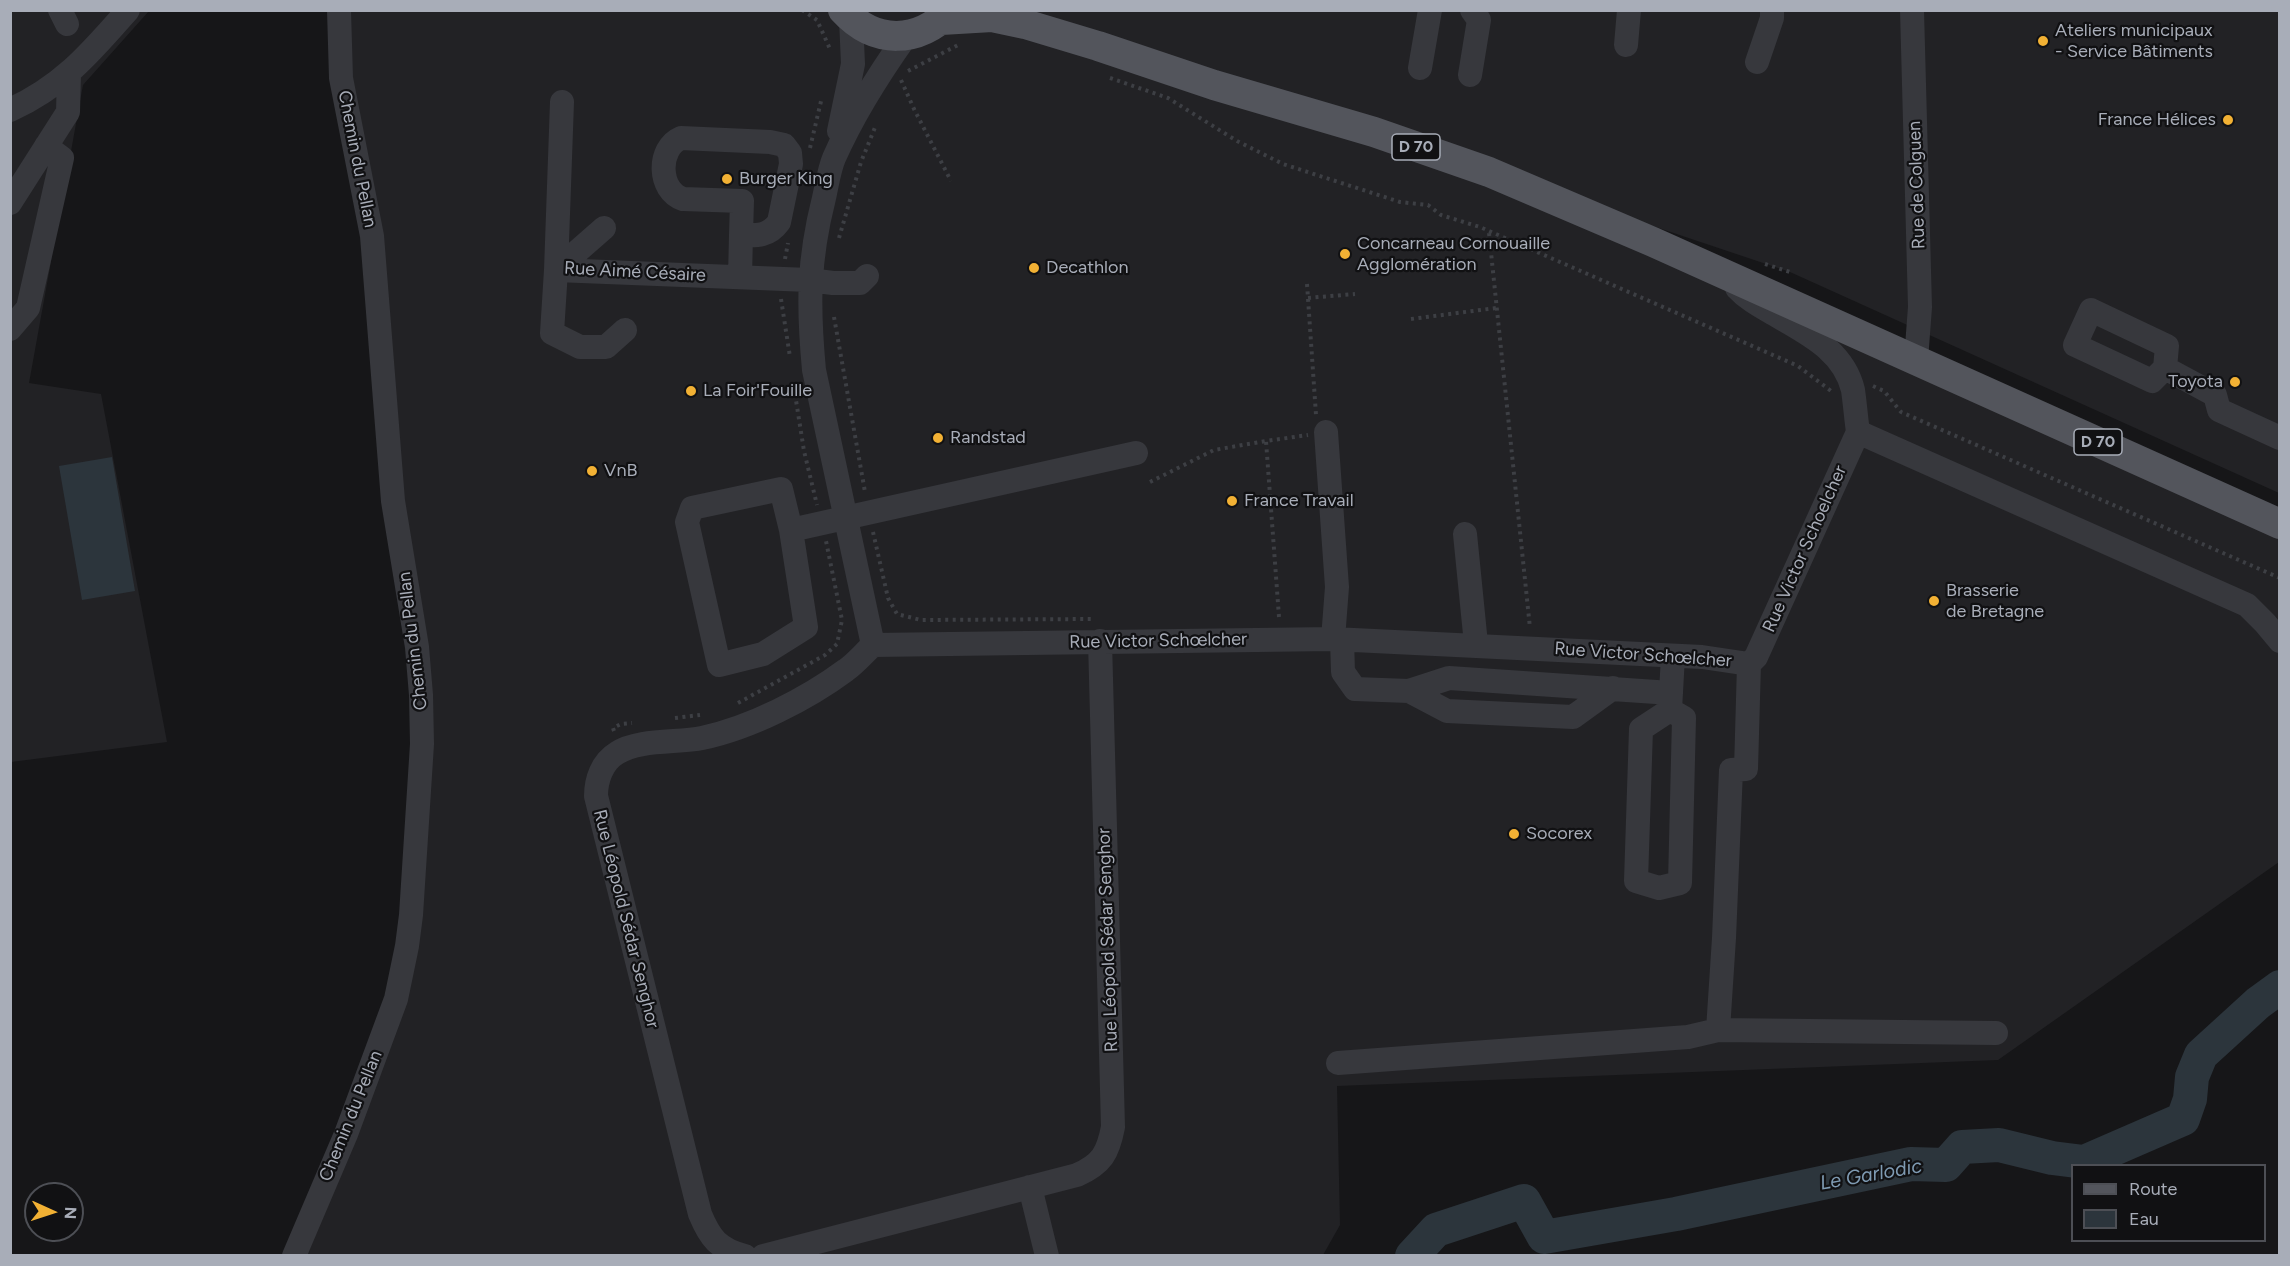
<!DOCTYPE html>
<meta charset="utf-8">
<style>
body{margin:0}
#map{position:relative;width:2290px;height:1266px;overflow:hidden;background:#161618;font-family:Figtree,sans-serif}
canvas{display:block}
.frame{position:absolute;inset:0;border:12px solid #a8adb8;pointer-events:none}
.legend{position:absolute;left:2071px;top:1164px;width:195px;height:78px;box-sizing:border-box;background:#111113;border:2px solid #4d4f55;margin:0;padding:8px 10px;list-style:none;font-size:18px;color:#a8adb8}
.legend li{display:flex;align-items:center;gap:12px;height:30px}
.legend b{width:30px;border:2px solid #4d4f55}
.north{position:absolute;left:24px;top:1182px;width:60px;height:60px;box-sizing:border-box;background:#111113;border:2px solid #4d4f55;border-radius:50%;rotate:93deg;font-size:16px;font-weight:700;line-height:24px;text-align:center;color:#a8adb8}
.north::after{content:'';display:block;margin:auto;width:21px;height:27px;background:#f2b134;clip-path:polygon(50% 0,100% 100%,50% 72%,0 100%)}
</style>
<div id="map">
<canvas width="2290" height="1266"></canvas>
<div class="frame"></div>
<ul class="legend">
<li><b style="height:8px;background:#53555c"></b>Route</li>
<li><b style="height:16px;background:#2c353c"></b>Eau</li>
</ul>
<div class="north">N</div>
</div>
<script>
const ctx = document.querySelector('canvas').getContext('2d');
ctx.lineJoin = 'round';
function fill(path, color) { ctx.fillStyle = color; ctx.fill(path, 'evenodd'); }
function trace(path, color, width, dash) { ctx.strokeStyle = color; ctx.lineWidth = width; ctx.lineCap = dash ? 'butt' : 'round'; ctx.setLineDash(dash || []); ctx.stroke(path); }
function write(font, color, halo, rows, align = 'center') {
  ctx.font = font + ' Figtree,sans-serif'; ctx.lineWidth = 4.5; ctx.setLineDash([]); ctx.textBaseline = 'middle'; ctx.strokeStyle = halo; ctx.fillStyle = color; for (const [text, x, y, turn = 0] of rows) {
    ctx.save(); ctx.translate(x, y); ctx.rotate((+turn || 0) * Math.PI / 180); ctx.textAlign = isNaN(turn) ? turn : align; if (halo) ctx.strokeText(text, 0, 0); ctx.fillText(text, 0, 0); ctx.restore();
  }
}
const built = new Path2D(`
 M 10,11 L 149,11 L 83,85 L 29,383 L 101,394 L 167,742 L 11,762 Z
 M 340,11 L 2279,11 L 2279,493 L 1790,272 L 1441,155 L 2279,524 L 2279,862 L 1998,1060 L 1337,1086 L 1340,1225 L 1323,1255 L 306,1256 L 415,939 L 413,721 Z`);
const water = new Path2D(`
 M 112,457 L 135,591 L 82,600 L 59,466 Z`);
const river = new Path2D(`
 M 1412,1256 L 1436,1230 L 1524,1201 L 1544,1237 L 1676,1214 L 1911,1164 L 1946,1165 L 1962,1147 L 1999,1145 L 2052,1158 L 2084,1162 L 2183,1119 L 2190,1099 L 2192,1077 L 2201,1055 L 2258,1003 L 2280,987`);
const path = new Path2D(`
 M 802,10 L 817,20 L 830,49
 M 908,71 L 960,44
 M 1110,78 L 1168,98 L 1237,141 L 1283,164 L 1400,202 L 1428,205 L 1441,215 L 1480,227 L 1798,366 L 1831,391
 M 901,80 L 914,109 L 951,181
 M 810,148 L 822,97
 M 1489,233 L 1530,628
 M 839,238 L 861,162 L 876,125
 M 785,259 L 788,243
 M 1765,264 L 1790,272
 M 1307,284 L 1316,415
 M 1308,298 L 1355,294
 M 781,299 L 790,357
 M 834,317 L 865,492
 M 1411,319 L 1496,308
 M 1873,386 L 1884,391 L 1901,412 L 2280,578
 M 795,394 L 804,451 L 817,505
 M 1150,482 L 1214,450 L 1266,441
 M 873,532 L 888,598 L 897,614 L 921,620 L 1091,619
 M 1279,617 L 1266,441 L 1308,435
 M 738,703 L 825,655 L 837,644 L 842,620 L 826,541
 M 675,718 L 700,715
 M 614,731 L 613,728 L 621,724 L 632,723`);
const minor = new Path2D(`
 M 60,10 L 67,24
 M 1912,10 L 1920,307 L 1916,360
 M 1626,45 L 1629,10
 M 1757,62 L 1772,18 L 1772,10
 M 1420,68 L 1430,10
 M 1470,75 L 1479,20 L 1472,10
 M 562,102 L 556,270 L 809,280 L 833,283 L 860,283 L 867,276
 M 10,110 C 63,86 91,52 128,10
 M 839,131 L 853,64 L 851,19
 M 681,138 L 770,142 L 784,145 L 790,153 L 791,164 L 779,222 C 769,236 757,236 741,235 L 742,201 L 683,199 C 658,191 657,148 681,138 Z
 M 10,203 L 68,112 L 69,74
 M 604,228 L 556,270 L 552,333 L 580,347 L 606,347 L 625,330
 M 740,277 L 741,235
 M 1737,288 C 1749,301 1764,308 1779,317 C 1810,335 1844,352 1853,390 C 1855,404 1856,418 1858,432
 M 2091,310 L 2167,346 L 2165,368 L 2152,381 L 2075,345 Z
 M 10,329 L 28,308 L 62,158 L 46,146
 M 2165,368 L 2215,395 L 2219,410 L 2280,438
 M 1326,432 L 1337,587 L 1333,639
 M 1858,432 L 2247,605 L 2265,623 L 2280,641
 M 791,530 L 781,489 L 692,508 L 687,522 L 719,665 L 763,654 L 806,627 L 791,530 L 1136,453
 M 1465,534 L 1476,644
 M 1342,639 L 1343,672 L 1355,689 L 1409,691 L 1449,678 L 1671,693
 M 873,645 L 814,370 C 808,306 808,261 824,198 C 827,185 829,170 834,158 C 853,115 879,74 906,36
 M 1749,664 L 1756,657 L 1858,432
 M 1409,691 L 1447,711 L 1573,717 L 1613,688
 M 1670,710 L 1684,718 L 1680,883 L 1659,888 L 1636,881 L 1641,729 L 1670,710 L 1673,656
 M 1718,1030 L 1724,938 L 1731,770 L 1746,769 L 1749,664
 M 1338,1063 L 1688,1037 L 1718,1030 L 1996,1033
 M 1030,1187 L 1047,1256
 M 294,1256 L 346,1134 L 396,999 L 407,946 L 411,915 L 422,744 L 421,695 L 417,647 L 393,501 L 372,236 L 341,78 L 339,10
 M 745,1256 C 718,1249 710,1238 700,1214 L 596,796 C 596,780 602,762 617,753 C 638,739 678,743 702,738 C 750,728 807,699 846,670 C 856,663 864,653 873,645 L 1333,639 L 1702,657 L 1749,664
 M 763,1256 L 1077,1175 C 1102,1164 1108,1153 1113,1127 L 1100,641`);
const major = new Path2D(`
 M 843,10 C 875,45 918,44 951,10
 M 941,20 L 992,17 L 1025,24 L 1098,46 L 1214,85 L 1374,132 L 1489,172 L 1653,242 L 2280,524`);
const markers = [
 [2043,41,6,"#f2b134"],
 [2228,120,6,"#f2b134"],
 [727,179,6,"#f2b134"],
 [1345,254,6,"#f2b134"],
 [1034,268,6,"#f2b134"],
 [2235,382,6,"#f2b134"],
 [691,391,6,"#f2b134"],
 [938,438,6,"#f2b134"],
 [592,471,6,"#f2b134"],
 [1232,501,6,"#f2b134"],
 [1934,601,6,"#f2b134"],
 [1514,834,6,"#f2b134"]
];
const shields = [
 [1416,147,48],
 [2098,442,48]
];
const shieldNames = [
 ["D 70",1416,147],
 ["D 70",2098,442]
];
const poiNames = [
 ["Ateliers municipaux",2055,31],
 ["- Service Bâtiments",2055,52],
 ["France Hélices",2216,120,"right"],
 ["Burger King",739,179],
 ["Concarneau Cornouaille",1357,244],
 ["Agglomération",1357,265],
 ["Decathlon",1046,268],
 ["Toyota",2223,382,"right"],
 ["La Foir'Fouille",703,391],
 ["Randstad",950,438],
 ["VnB",604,471],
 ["France Travail",1244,501],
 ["Brasserie",1946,591],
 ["de Bretagne",1946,612],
 ["Socorex",1526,834]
];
const streetNames = [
 ["Chemin du Pellan",357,159,79],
 ["Rue de Colguen",1917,185,-92],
 ["Rue Aimé Césaire",635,272,3],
 ["Rue Victor Schoelcher",1805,549,-66],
 ["Chemin du Pellan",413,641,-97],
 ["Rue Victor Schœlcher",1158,641,-1],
 ["Rue Victor Schœlcher",1643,655,4],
 ["Rue Léopold Sédar Senghor",626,919,76],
 ["Rue Léopold Sédar Senghor",1108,940,-92],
 ["Chemin du Pellan",351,1116,-68]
];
const waterNames = [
 ["Le Garlodic",1871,1175,-10]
];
fill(built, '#222225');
fill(water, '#2c353c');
trace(river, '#2c353c', 34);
trace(path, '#3d3f44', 4, [3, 4.5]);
trace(minor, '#37383d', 24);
trace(major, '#53555c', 30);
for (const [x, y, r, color] of markers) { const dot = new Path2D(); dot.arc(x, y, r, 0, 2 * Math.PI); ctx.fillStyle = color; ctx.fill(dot); trace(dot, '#111113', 2); }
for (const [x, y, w] of shields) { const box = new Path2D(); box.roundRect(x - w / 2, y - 13, w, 26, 4.5); ctx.fillStyle = '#111113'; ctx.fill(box); trace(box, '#a8adb8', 1.5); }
write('bold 16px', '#a8adb8', null, shieldNames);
write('18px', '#a8adb8', '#111113', poiNames, 'left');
write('18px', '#a8adb8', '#111113', streetNames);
write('italic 20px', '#7f9bb3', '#111113', waterNames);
</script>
